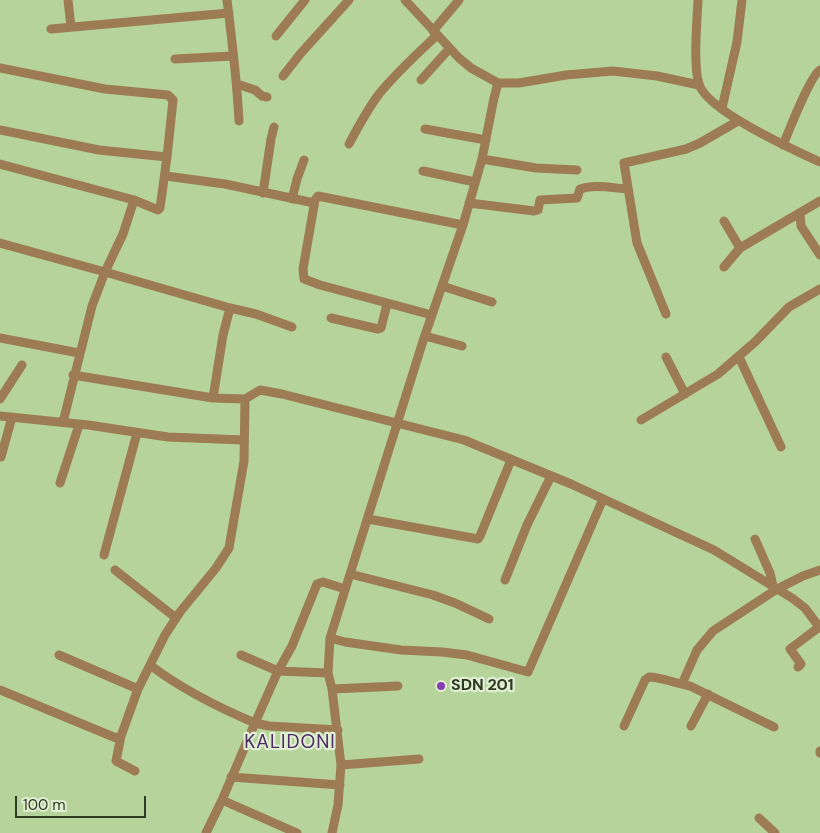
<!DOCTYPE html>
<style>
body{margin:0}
#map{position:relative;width:820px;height:833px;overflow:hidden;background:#b6d39b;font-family:"DM Sans",sans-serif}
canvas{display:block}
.scale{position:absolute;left:15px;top:796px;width:131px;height:22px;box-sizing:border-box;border:2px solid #2f3a23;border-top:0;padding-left:6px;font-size:15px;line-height:18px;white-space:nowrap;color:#2f3a23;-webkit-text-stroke:4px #e0efd2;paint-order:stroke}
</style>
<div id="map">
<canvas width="820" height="833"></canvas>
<div class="scale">100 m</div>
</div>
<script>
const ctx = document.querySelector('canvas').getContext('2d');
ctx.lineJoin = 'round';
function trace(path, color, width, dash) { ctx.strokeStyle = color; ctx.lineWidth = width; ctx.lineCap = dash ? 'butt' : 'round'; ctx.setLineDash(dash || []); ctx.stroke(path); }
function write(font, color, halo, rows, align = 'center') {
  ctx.font = font + ' "DM Sans",sans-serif'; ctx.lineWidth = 4.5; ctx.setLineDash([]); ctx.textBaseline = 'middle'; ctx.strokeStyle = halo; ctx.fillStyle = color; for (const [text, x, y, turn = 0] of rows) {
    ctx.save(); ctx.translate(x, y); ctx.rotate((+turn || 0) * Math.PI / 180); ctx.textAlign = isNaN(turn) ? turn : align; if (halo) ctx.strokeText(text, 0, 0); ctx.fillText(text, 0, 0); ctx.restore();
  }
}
const minor = new Path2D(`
 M 68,0 L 71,27
 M 227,0 C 232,40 237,81 239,121
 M 405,0 L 459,58 L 471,68 L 498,83 L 519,83 L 566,75 L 613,71 L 657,76 L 699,85
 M 698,0 C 697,22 693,65 699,84 C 707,111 794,150 820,162
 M 51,29 L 229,13
 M 433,31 L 459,0
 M 276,36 L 305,0
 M 175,59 L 233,56
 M 0,68 L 105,89 L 168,95 L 173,100 L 167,157
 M 283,76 L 301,53 L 349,0
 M 421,80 L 449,49
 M 237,84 L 255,90 L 262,96 L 267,97
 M 722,108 L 737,42 L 742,0
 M 425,129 L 486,140
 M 0,130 L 99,150 L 167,157 L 160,208 L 158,210 L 134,200 L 0,164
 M 349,144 C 358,127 367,110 379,94 C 396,73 417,54 436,36
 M 783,145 C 789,131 810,76 820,70
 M 482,159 L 536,168 L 577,170
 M 423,171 L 475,182
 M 166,176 L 225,184 L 314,203
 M 263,193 L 271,139 L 274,127
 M 292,199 L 297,179 L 304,160
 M 134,200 L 123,234 L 105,272 L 230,308
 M 469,203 L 534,211 L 538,210 L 540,200 L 577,198 L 580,189 C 595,184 612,188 628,189
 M 800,213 L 801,226 L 820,255
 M 724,221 L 740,248
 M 0,243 L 105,272 L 92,306 L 63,422
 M 724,267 L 740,248 L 820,201
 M 442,286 L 492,302
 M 666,314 L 637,243 L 624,163 L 686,149 L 700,143 L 738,121
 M 432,315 L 320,285 L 304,279 L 303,269 L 315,200 L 318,196 L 463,225
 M 331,318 L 378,329 L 381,328 L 387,304
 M 425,336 L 462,346
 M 0,338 L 79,353
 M 666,357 L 685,394
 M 739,357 L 781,447
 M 73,375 L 213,398 L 245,399
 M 213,398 L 223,335 L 230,308 L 256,314 L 292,327
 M 0,399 L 22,365
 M 0,416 L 88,425 L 168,437 L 243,440
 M 641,420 L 718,374 L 755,342 L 789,307 L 820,289
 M 1,457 L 12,417
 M 60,483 L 79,425
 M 368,519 L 478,539 L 480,536 L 511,460
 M 755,539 L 770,573 L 773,586
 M 104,555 L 137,433
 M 115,570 L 176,618
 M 350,574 L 433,595 L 455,603 L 489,619
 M 505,580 L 527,525 L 551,476
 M 330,638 L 345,642 L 401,650 L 442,652 L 467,655 L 528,672 L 603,499
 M 59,655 L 138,689
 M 241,655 L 278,671 L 328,673
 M 150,665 C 183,690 217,707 255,723 L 278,671 L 292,646 L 317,584 L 323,582 L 345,589
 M 798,667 L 801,664 L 790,649 L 819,627
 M 682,684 L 697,650 L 713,631 L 777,589 L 803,576 L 820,570
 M 332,689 L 398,686
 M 0,690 L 116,738 L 121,736 L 138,689 L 165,635 L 180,612 L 216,568 L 229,548 L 244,461 L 245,399 L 260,390 L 282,394 L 464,440 L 571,484 L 714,550 L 792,598 L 805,608 L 820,628
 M 624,726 L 645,680 L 649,677 C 661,677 677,684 690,686 L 774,727
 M 691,726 L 708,694
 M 121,736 L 116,761 L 135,771
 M 820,751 L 820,753
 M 341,765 L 419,759
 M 231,777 L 340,785
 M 222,800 L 297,833
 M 759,818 L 775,833
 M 206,833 L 222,800 L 255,723 L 269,726 L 338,730
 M 332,833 L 338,805 L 341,765 L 332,689 L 328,673 L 330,638 L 423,341 L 463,225 L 482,159 L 494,98 L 498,83`);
const markers = [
 [441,686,5,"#863fb2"]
];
const poiNames = [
 ["SDN 201",451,686]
];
const quarterNames = [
 ["KALIDONI",290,743]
];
trace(minor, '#9c7b55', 9);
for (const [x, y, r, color] of markers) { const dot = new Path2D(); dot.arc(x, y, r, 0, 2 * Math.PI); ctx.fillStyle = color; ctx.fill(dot); trace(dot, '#e0efd2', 2); }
write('bold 16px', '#2f3a23', '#e0efd2', poiNames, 'left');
ctx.letterSpacing = '1px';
write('19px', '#4c2b63', '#e0efd2', quarterNames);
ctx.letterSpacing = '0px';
</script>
